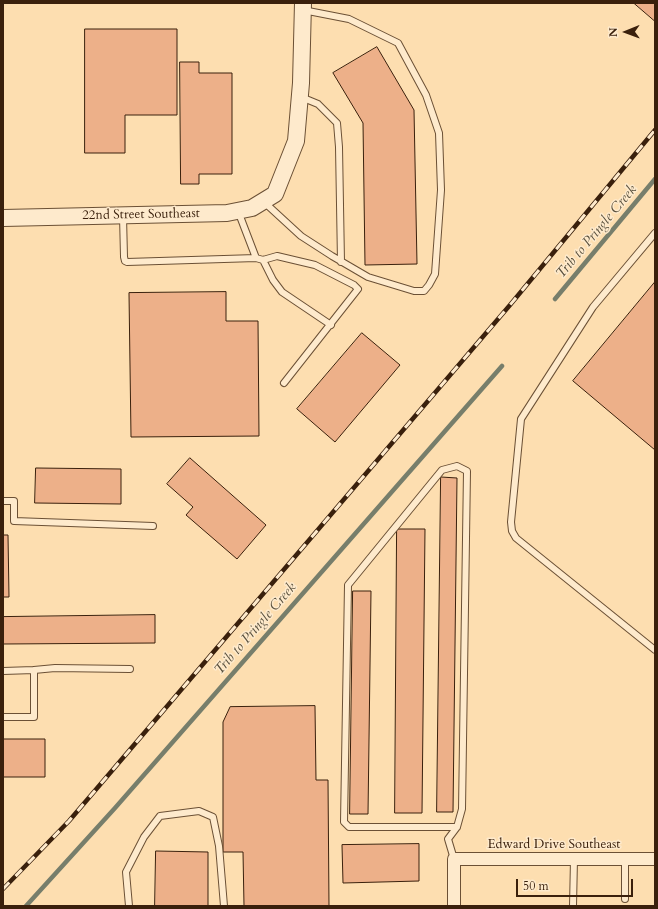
<!DOCTYPE html>
<style>
body{margin:0}
#map{position:relative;width:658px;height:909px;overflow:hidden;background:#fddeb0;font-family:Cardo,serif}
canvas{display:block}
.frame{position:absolute;inset:0;border:4px solid #3a200c;pointer-events:none}
.north{position:absolute;left:606px;top:12px;width:40px;height:40px;-webkit-text-stroke:3px #feeacc;paint-order:stroke;rotate:269deg;font-size:11px;font-weight:700;line-height:16px;text-align:center;color:#3a200c}
.north::after{content:'';display:block;margin:auto;width:14px;height:18px;background:#3a200c;clip-path:polygon(50% 0,100% 100%,50% 72%,0 100%)}
.scale{position:absolute;left:516px;top:879px;width:117px;height:18px;box-sizing:border-box;border:2px solid #3a200c;border-top:0;padding-left:5px;font-size:12px;line-height:14px;white-space:nowrap;color:#3a200c;-webkit-text-stroke:3px #feeacc;paint-order:stroke}
</style>
<div id="map">
<canvas width="658" height="909"></canvas>
<div class="frame"></div>
<div class="north">N</div>
<div class="scale">50 m</div>
</div>
<script>
const ctx = document.querySelector('canvas').getContext('2d');
ctx.lineJoin = 'round';
function trace(path, color, width, dash) { ctx.strokeStyle = color; ctx.lineWidth = width; ctx.lineCap = dash ? 'butt' : 'round'; ctx.setLineDash(dash || []); ctx.stroke(path); }
function fill(path, color) { ctx.fillStyle = color; ctx.fill(path, 'evenodd'); }
function write(font, color, halo, rows, align = 'center') {
  ctx.font = font + ' Cardo,serif'; ctx.lineWidth = 3; ctx.setLineDash([]); ctx.textBaseline = 'middle'; ctx.strokeStyle = halo; ctx.fillStyle = color; for (const [text, x, y, turn = 0] of rows) {
    ctx.save(); ctx.translate(x, y); ctx.rotate((+turn || 0) * Math.PI / 180); ctx.textAlign = isNaN(turn) ? turn : align; if (halo) ctx.strokeText(text, 0, 0); ctx.fillText(text, 0, 0); ctx.restore();
  }
}
const stream = new Path2D(`
 M 555,299 L 655,179
 M 26,906 L 115,808 L 502,366`);
const building = new Path2D(`
 M 634,3 L 655,3 L 655,21 Z
 M 85,29 L 177,29 L 177,115 L 125,115 L 125,153 L 85,153 Z
 M 377,47 L 414,110 L 417,264 L 365,265 L 363,123 L 333,73 Z
 M 180,62 L 199,62 L 199,73 L 232,73 L 232,174 L 199,174 L 199,184 L 181,184 Z
 M 655,282 L 655,450 L 573,381 Z
 M 226,292 L 226,321 L 258,321 L 259,436 L 131,437 L 129,293 Z
 M 362,333 L 400,365 L 335,442 L 297,409 Z
 M 190,458 L 266,525 L 237,559 L 186,515 L 193,507 L 167,484 Z
 M 36,468 L 121,469 L 121,504 L 35,503 Z
 M 441,477 L 457,478 L 453,812 L 437,812 Z
 M 397,529 L 425,529 L 422,813 L 395,813 Z
 M 3,535 L 8,535 L 9,597 L 3,597 Z
 M 353,591 L 371,591 L 368,814 L 350,814 Z
 M 155,615 L 155,643 L 3,644 L 3,617 Z
 M 315,706 L 316,780 L 328,780 L 329,906 L 244,906 L 243,852 L 223,852 L 223,722 L 230,707 Z
 M 3,739 L 45,739 L 45,777 L 3,777 Z
 M 419,844 L 419,881 L 343,883 L 342,845 Z
 M 156,851 L 208,852 L 208,906 L 155,906 Z`);
const service = new Path2D(`
 M 301,97 L 318,104 L 337,123 L 339,147 L 341,262
 M 264,202 L 301,236 L 332,256 L 368,277 L 414,291 L 424,291 L 429,285 L 435,274 L 441,190 L 439,133 L 426,95 L 398,43 L 349,19 L 303,10
 M 123,216 L 124,257 L 125,261 L 127,262 L 256,258 L 238,211
 M 655,233 L 593,307 L 521,419 L 511,522 L 512,531 L 516,538 L 655,650
 M 256,258 L 263,260 L 277,256 L 315,265 L 354,285 L 358,289 L 284,383
 M 263,260 L 273,280 L 282,292 L 331,325
 M 3,501 L 14,501 L 14,521 L 153,526
 M 34,670 L 55,668 L 130,669
 M 3,671 L 34,670 L 34,717 L 3,717
 M 454,859 L 448,839 L 457,827 L 462,809 L 467,471 L 457,466 L 442,470 L 348,585 L 344,822 L 349,827 L 457,827
 M 625,859 L 625,899
 M 129,906 L 126,872 L 144,837 L 160,816 L 199,811 L 213,817 L 219,846 L 224,906
 M 573,906 L 574,859`);
const minor = new Path2D(`
 M 454,906 L 454,859 L 655,859`);
const tertiary = new Path2D(`
 M 3,218 L 227,213 L 252,208 L 275,194 L 296,141 L 301,83 L 303,3`);
const rail = new Path2D(`
 M 3,889 L 69,821 L 510,305 L 655,130`);
const streetNames = [
 ["22nd Street Southeast",141,215,-1],
 ["Edward Drive Southeast",554,845]
];
const waterNames = [
 ["Trib to Pringle Creek",597,232,-50],
 ["Trib to Pringle Creek",256,629,-49]
];
trace(stream, '#777e6b', 4.5);
fill(building, '#edb089');
trace(building, '#3a200c', 1);
trace(service, '#6b5035', 8);
trace(minor, '#6b5035', 14);
trace(tertiary, '#6b5035', 18);
trace(service, '#feeacc', 6);
trace(minor, '#feeacc', 12);
trace(tertiary, '#feeacc', 16);
trace(rail, '#3a200c', 4.5);
trace(rail, '#feeacc', 3, [9]);
write('13px', '#3a200c', '#feeacc', streetNames);
write('italic 14px', '#584f3c', '#feeacc', waterNames);
</script>
